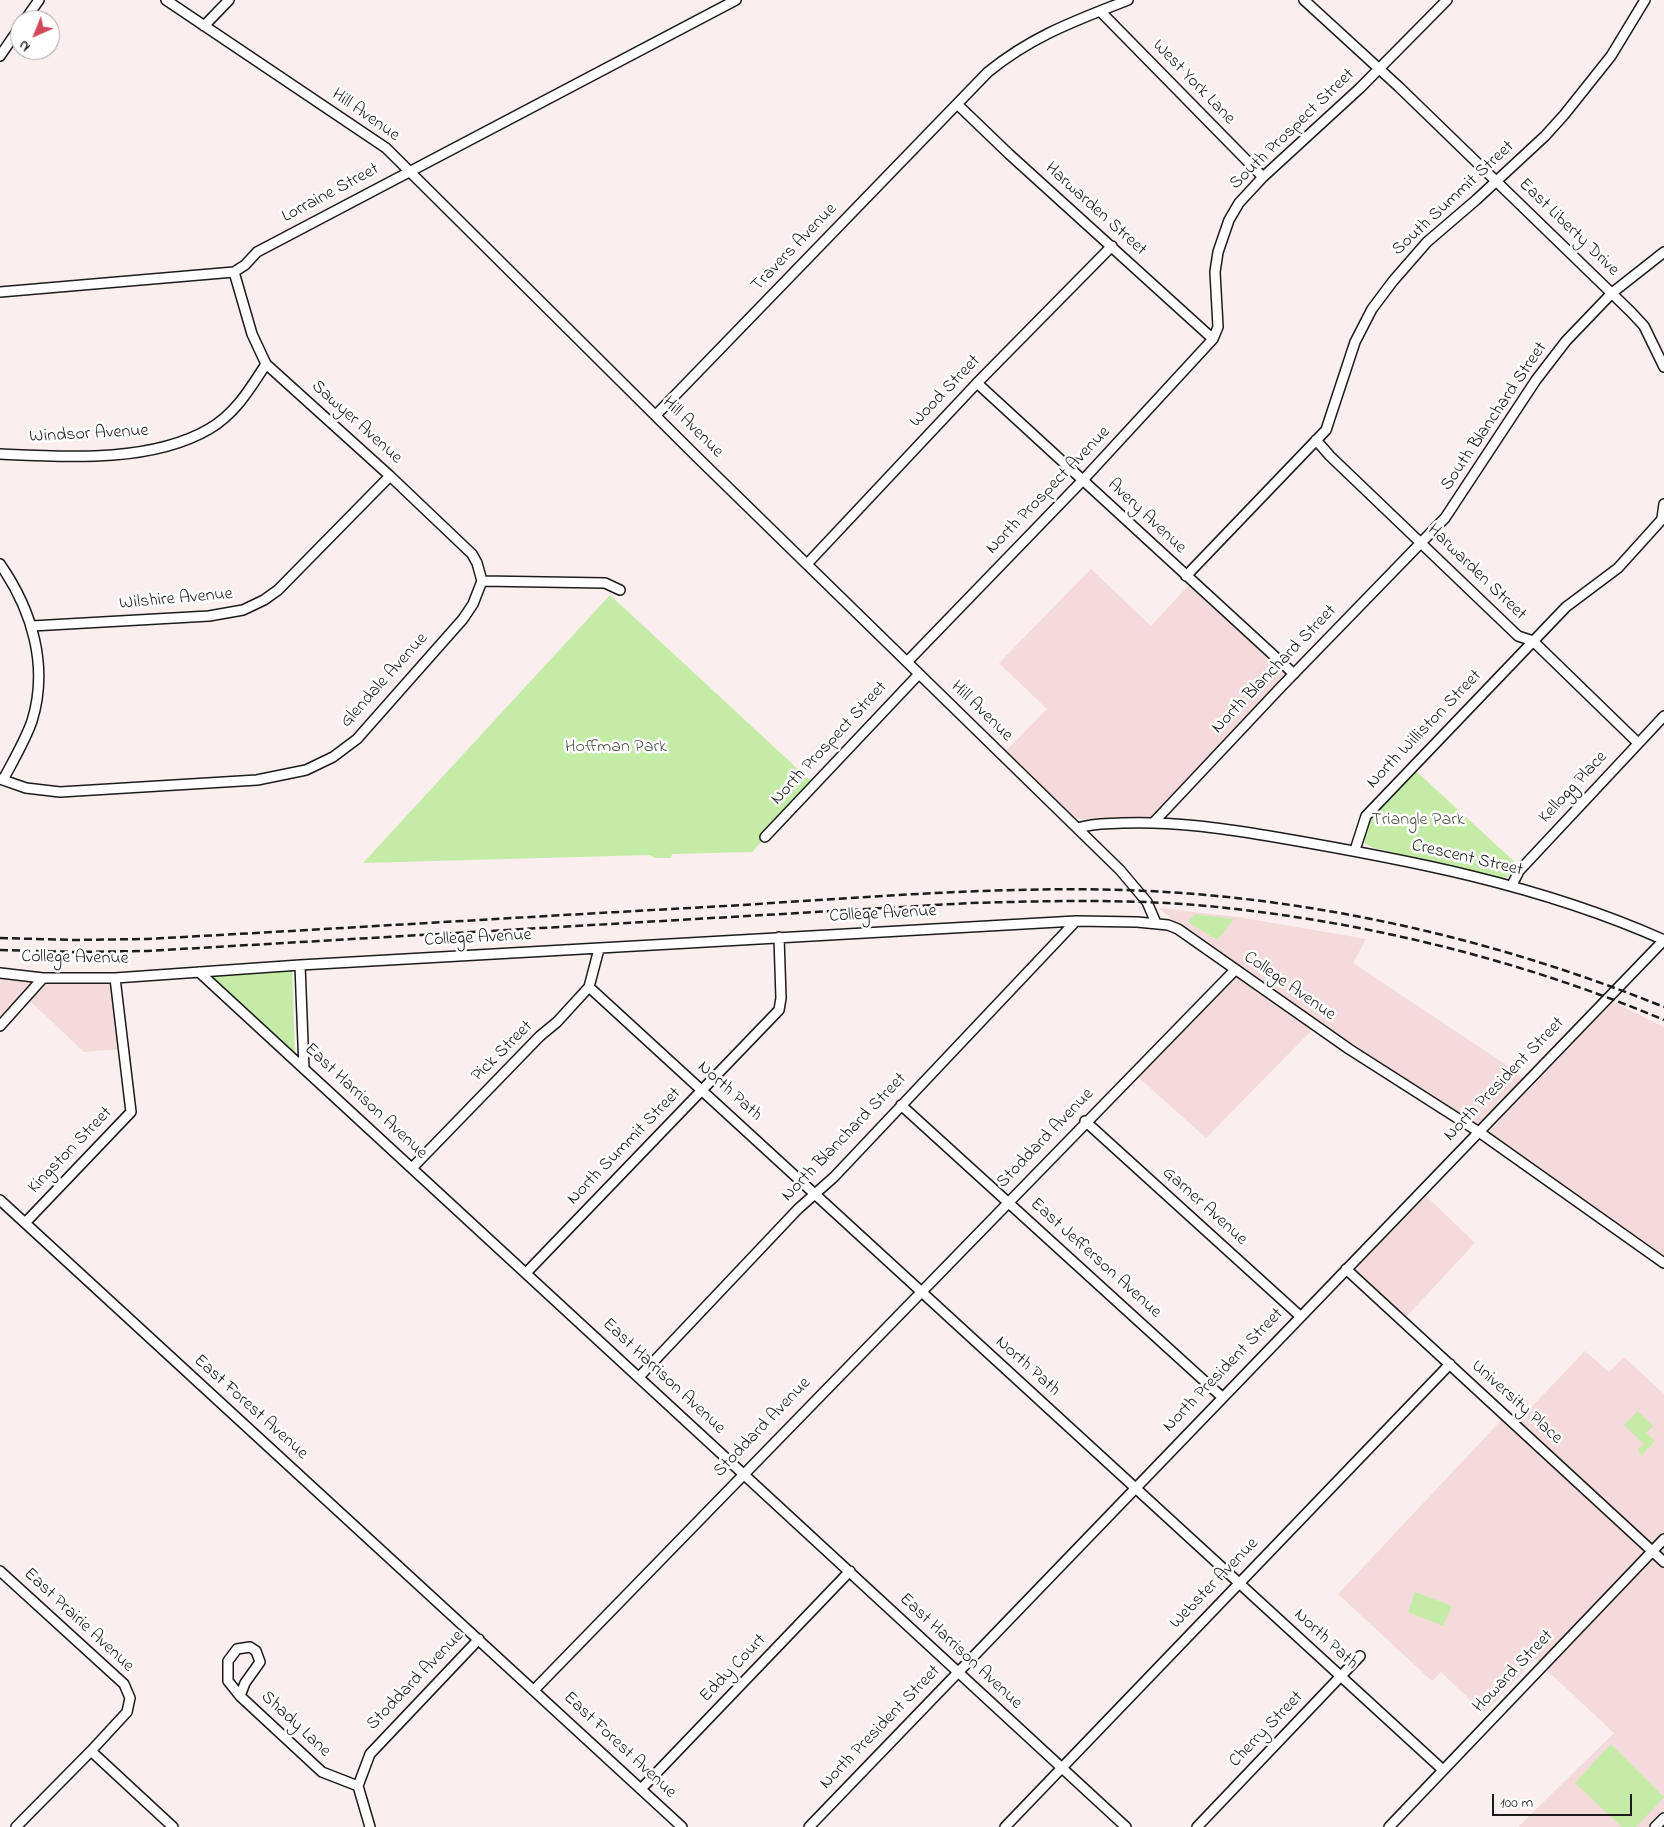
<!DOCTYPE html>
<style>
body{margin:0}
#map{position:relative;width:1664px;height:1827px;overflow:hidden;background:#faeeee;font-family:"Indie Flower",sans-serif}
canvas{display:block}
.north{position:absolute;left:10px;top:10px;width:50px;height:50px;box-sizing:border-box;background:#fff;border:1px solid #a4a4a4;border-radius:50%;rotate:224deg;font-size:14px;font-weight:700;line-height:20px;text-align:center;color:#1c1c1c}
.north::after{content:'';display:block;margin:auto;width:18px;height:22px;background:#d1495b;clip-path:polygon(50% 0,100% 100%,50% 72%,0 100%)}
.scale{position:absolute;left:1492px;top:1794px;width:140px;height:22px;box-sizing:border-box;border:2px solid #1c1c1c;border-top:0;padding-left:6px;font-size:15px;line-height:18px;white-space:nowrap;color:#1c1c1c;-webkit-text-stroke:4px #fff;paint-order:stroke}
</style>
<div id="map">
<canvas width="1664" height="1827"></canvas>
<div class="north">N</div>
<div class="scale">100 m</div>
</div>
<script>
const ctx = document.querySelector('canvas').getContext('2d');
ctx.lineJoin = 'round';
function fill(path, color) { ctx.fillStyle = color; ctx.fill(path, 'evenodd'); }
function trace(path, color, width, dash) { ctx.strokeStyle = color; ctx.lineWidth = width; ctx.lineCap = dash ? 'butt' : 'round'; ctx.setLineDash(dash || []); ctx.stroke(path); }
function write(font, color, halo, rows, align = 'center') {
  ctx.font = font + ' "Indie Flower",sans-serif'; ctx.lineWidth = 5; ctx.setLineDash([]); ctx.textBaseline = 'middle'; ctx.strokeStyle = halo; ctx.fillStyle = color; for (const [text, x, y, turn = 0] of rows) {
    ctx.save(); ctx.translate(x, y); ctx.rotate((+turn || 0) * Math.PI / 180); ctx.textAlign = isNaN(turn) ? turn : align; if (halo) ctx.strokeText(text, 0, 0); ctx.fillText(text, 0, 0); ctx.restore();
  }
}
const built = new Path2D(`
 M 1091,569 L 1151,626 L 1190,584 L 1289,674 L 1153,818 L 1073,819 L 1004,753 L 1047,709 L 999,663 Z
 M 1159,908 L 1238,917 L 1366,939 L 1353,963 L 1511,1068 L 1523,1078 L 1477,1127 L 1184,930 Z
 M 1234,975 L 1315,1027 L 1206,1138 L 1136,1075 Z
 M 0,979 L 33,982 L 0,1017 Z
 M 44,980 L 114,980 L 122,1049 L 84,1052 L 28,999 Z
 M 1613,1002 L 1664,1027 L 1664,1267 L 1482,1139 Z
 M 1424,1194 L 1475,1243 L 1405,1318 L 1351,1270 Z
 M 1585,1351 L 1609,1372 L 1624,1357 L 1664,1394 L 1664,1827 L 1518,1827 L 1614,1733 L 1535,1659 L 1484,1713 L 1441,1672 L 1432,1681 L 1338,1594 L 1508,1413 L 1518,1421 Z`);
const green = new Path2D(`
 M 610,595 L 814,784 L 752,852 L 672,854 L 671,858 L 655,858 L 650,855 L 363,863 Z
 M 1416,771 L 1518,865 L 1507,877 L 1502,878 L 1374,848 L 1365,844 C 1360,819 1400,788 1416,771 Z
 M 1195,914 L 1234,919 L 1217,940 L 1188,922 Z
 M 292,969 L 295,1057 L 205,974 Z
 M 1638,1411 L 1653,1426 L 1646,1433 L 1655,1441 L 1642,1455 L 1638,1450 L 1644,1444 L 1624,1425 Z
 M 1415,1592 L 1452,1606 L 1443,1626 L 1408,1612 Z
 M 1611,1744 L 1664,1797 L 1636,1827 L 1622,1827 L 1575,1783 Z`);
const minor = new Path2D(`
 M 166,0 L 386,148 L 697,457 L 1120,870 L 1147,902 L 1156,923
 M 1304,0 L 1399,87 L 1631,312 L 1644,326 L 1664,367
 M 1100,11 L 1263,177
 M 25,20 L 39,0
 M 204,26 L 229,0
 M 0,56 L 20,27
 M 957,104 L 1009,154 L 1213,339
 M 234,272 L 252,334 L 266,364 L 390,476 L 472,554 L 477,563 L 482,581
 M 0,292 L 234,272 L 245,265 L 257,252 L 736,0
 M 977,383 L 1294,674
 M 656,415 L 988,72 C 1034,35 1075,21 1128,0
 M 1316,440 L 1330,456 L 1518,636 L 1533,641 L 1638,743
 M 0,454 C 65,457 151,463 209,429 C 235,414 250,389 266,364
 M 1662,518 L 1664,504
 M 0,564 C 32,610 49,666 32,721 C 25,741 13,761 3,780
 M 807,564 L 977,383 L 1112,246
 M 1186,576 L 1326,430 L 1355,342 L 1372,309 L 1393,281 L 1427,242 L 1476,200 L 1545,136 L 1564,115 L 1611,56 L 1645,0
 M 32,626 L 209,616 L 243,610 L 264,600 L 278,590 L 390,476
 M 907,662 L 1083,480 L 1213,339 L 1218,327 L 1215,272 L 1218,252 L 1229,220 L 1239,203 L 1263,177 L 1360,88 L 1447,0
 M 0,779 L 26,788 L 60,792 L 257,780 L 306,770 L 333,757 L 357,739 L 463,619 L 473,604 L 482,581 L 605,583 L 620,590
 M 1154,822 L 1281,687 L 1445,518 L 1536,380 L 1566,341 L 1612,293 L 1664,252
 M 1078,828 C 1093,823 1106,824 1122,823 C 1172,821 1220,828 1269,836 C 1404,859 1539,884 1664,940
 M 765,837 L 919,674
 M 1355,850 L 1366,816 L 1566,607 L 1618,568 L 1664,517
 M 1512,885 L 1519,871 L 1664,716
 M 300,965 L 304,1069
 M 199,972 L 1126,1827
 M 0,973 L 43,978 L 115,978 L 300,965 L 1076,921 L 1137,922 L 1168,925 L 1178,929 L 1349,1049 L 1479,1132 L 1664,1263
 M 589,987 L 1443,1770
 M 0,1026 L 43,978
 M 901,1105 L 1222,1397
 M 1085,1121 L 1300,1316
 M 412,1168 L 540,1036 L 557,1022 L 589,987 L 599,949
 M 0,1200 L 682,1827
 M 25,1223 L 131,1112 L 115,978
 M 1346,1269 L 1664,1562
 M 526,1273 L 779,1010 L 781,998 L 779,937
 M 639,1377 L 798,1209 L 834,1177 L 1076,921
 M 0,1571 L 124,1684 L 130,1698 L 127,1712 L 91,1751 L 173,1827
 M 534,1690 L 1235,970
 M 240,1696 L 228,1681 L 228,1661 L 237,1649 L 250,1647 L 256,1651 L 260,1662 L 245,1683 L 240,1696 L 322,1772 L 358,1786
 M 641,1789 L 850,1571
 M 16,1827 L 91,1751
 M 370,1827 L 358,1786 L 370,1754 L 479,1639
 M 809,1827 L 1664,940
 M 1005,1827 L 1450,1364
 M 1197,1827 L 1360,1656
 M 1389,1827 L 1664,1539
 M 1655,1827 L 1664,1818`);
const rail = new Path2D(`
 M 0,938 L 75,940 L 146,939 C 334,929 521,917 708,907 C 847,899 986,886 1124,890 C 1309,896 1493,938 1664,1007
 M 0,950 L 74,952 L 147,951 L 970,903 C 1045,901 1121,899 1196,905 C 1355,919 1517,958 1664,1020`);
const streetNames = [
 ["West York Lane",1193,83,46],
 ["Hill Avenue",365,116,35],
 ["South Prospect Street",1293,130,-44],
 ["Lorraine Street",331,194,-28],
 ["South Summit Street",1454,199,-43],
 ["Harwarden Street",1095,210,42],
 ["East Liberty Drive",1568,228,44],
 ["Travers Avenue",795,248,-46],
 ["Wood Street",946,392,-46],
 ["South Blanchard Street",1495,417,-56],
 ["Sawyer Avenue",356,423,42],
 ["Hill Avenue",692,428,45],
 ["Windsor Avenue",89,435,-3],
 ["North Prospect Avenue",1049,491,-46],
 ["Avery Avenue",1146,517,43],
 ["Harwarden Street",1476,573,44],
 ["Wilshire Avenue",176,600,-5],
 ["North Blanchard Street",1275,670,-46],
 ["Glendale Avenue",385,681,-48],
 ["Hill Avenue",981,712,44],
 ["North Williston Street",1425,730,-46],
 ["North Prospect Street",830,744,-47],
 ["Kellogg Place",1574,788,-47],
 ["Crescent Street",1467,859,13],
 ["College Avenue",883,915,-3],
 ["College Avenue",478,939,-3],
 ["College Avenue",75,959,1],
 ["College Avenue",1289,987,35],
 ["Pick Street",503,1052,-45],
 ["North President Street",1505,1080,-46],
 ["North Path",729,1092,42],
 ["East Harrison Avenue",365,1102,43],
 ["North Blanchard Street",845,1138,-46],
 ["Stoddard Avenue",1046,1139,-46],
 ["North Summit Street",625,1147,-46],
 ["Kingston Street",71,1151,-46],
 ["Garner Avenue",1204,1207,42],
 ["East Jefferson Avenue",1095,1259,42],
 ["North Path",1027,1367,42],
 ["North President Street",1224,1371,-46],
 ["East Harrison Avenue",663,1377,43],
 ["University Place",1516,1403,42],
 ["East Forest Avenue",250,1408,42],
 ["Stoddard Avenue",763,1428,-46],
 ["Webster Avenue",1215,1584,-46],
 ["East Prairie Avenue",78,1621,43],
 ["North Path",1325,1640,43],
 ["East Harrison Avenue",960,1652,43],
 ["Eddy Court",734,1669,-46],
 ["Howard Street",1514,1672,-46],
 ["Stoddard Avenue",416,1681,-46],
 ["Shady Lane",295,1725,43],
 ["North President Street",881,1728,-46],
 ["Cherry Street",1267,1730,-46],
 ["East Forest Avenue",619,1746,43]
];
const parkNames = [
 ["Hoffman Park",616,748],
 ["Triangle Park",1418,821]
];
fill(built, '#f4dada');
fill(green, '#c5eca7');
trace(minor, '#1c1c1c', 12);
trace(minor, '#fff', 9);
trace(rail, '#1c1c1c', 2.5, [8, 4]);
write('18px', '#1c1c1c', '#fff', streetNames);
write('18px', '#4f5a46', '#fff', parkNames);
</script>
